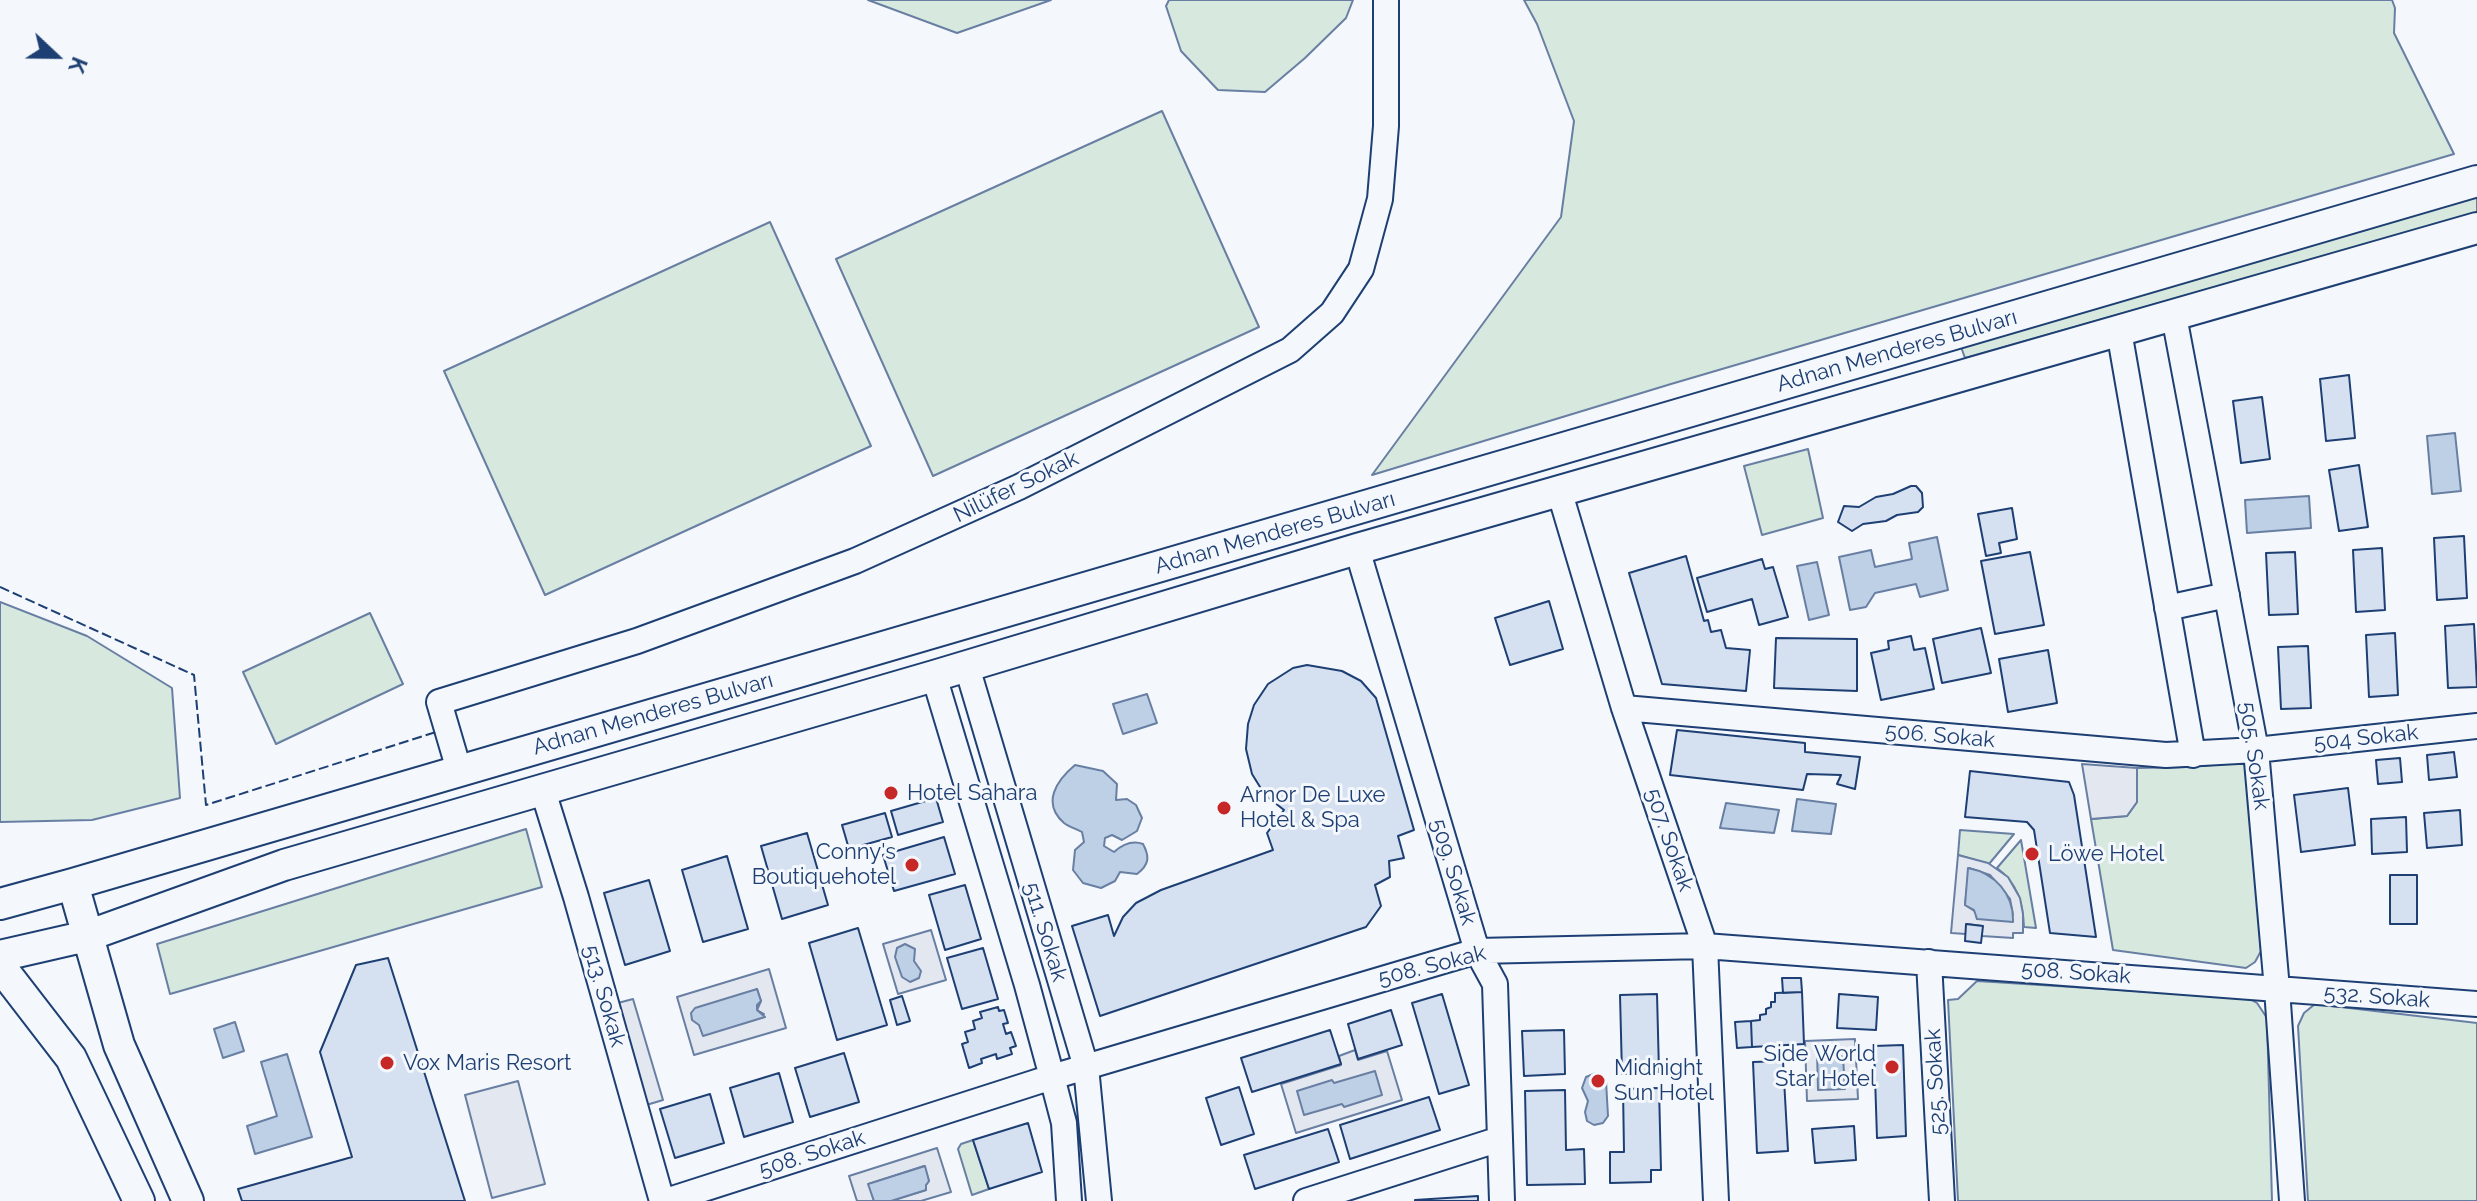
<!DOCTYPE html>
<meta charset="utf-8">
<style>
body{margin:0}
#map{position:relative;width:2477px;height:1201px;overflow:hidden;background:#f4f7fb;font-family:Raleway,sans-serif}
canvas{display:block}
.north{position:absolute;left:16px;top:16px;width:80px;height:80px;-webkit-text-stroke:6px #f4f7fb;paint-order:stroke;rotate:112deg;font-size:22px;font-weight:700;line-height:32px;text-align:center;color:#1d3f73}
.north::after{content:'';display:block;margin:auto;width:28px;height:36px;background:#1d3f73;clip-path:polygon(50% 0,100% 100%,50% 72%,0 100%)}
</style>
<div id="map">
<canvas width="2477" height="1201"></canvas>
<div class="north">K</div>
</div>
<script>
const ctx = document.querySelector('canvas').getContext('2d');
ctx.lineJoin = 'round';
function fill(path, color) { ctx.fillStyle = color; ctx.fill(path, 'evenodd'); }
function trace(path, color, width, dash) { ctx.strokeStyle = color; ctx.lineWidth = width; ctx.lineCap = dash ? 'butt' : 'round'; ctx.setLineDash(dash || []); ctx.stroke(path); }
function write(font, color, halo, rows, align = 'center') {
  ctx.font = font + ' Raleway,sans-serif'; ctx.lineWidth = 6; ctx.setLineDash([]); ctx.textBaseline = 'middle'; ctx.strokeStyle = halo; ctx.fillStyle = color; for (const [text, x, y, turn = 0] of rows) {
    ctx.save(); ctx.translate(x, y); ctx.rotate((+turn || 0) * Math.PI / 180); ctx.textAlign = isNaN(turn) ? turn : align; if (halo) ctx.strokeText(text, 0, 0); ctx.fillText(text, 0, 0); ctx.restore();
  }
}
const green = new Path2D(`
 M 868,0 L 1051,0 L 957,33 Z
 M 1169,0 L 1353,0 L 1346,18 L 1305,58 L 1265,92 L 1218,90 L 1181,51 L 1166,6 Z
 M 1524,0 L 2392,0 L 2395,8 L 2394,33 L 2454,154 L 1671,384 L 1372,475 L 1561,217 L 1574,121 L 1537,24 Z
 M 1162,111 L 1259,327 L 933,476 L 836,259 Z
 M 2477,197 L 2477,213 L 1965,358 L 1961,347 Z
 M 770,222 L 871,446 L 545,595 L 444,371 Z
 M 1808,449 L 1823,518 L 1762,535 L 1744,466 Z
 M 0,602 L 87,636 L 172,688 L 180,798 L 92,820 L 0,822 Z
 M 370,613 L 403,684 L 276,744 L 243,672 Z
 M 2246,762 L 2261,951 L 2255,962 L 2246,968 L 2113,950 L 2091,819 L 2127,816 L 2137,802 L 2137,768 L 2190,767 Z
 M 526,829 L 542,887 L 170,994 L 157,944 Z
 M 1960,830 L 2014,834 L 1989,864 L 1958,855 Z
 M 2021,840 L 2036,928 L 2024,927 C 2023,902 2017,883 1997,868 Z
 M 1977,981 L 2248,998 L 2257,1003 L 2267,1018 L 2272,1201 L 1958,1201 L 1948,1000 L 1958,999 Z
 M 2315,1004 L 2477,1023 L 2477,1201 L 2308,1201 L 2298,1026 L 2304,1013 Z
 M 973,1140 L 989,1189 L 972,1195 L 958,1149 L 961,1144 Z`);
const parking = new Path2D(`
 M 2082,764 L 2137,768 L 2137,802 L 2127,816 L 2091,819 Z
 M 1958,855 L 1988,863 L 2008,877 L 2020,898 L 2023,914 L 2023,933 L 2013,933 L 2013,938 L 1982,936 L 1982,926 L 1967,924 L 1966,934 L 1951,933 ZM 1969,868 L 1990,875 L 2010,899 L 2013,915 L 1977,919 L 1976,912 L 1965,905 Z
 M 931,930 L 946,980 L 898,994 L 883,944 Z
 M 769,969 L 786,1028 L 694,1055 L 677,997 ZM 757,989 L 761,1001 L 757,1010 L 764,1014 L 703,1035 L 699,1024 Z
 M 633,999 L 663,1100 L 643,1106 L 614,1004 Z
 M 1855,1039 L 1858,1099 L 1807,1101 L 1805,1041 Z
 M 1355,1050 L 1358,1060 L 1387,1051 L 1402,1100 L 1296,1133 L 1281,1084 L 1341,1065 L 1339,1056 Z
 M 518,1081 L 545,1184 L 492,1198 L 465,1095 Z
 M 937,1148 L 951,1192 L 921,1201 L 891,1201 L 926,1190 L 926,1185 L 929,1181 L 924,1166 L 869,1184 L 874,1201 L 857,1201 L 849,1176 Z`);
const water = new Path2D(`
 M 2455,433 L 2461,491 L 2432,494 L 2427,436 Z
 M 2309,496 L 2311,528 L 2247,533 L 2245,500 Z
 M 1937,537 L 1948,590 L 1920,597 L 1916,584 L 1875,593 L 1866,607 L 1850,610 L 1839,557 L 1871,550 L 1875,567 L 1912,559 L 1909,543 Z
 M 1817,562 L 1829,615 L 1809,620 L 1797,566 Z
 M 1147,694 L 1157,723 L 1123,734 L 1113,704 Z
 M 1075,765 L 1103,771 L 1117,784 L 1116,800 L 1127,799 L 1136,805 L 1142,818 L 1137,831 L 1122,840 L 1112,835 L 1105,838 L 1104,846 L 1114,852 C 1123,844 1132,840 1143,844 C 1150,857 1149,865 1137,874 L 1120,872 L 1115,881 L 1101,888 L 1083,883 L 1073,870 L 1075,850 L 1084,842 L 1082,832 C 1077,829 1069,827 1064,823 C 1041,803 1057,780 1075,765 Z
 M 1797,799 L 1836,804 L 1831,834 L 1792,831 Z
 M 1726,803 L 1779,810 L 1774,833 L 1720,828 Z
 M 1968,868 C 1995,873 2014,894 2013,922 L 1977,919 L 1974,910 L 1965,905 Z
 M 905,944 L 915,949 L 914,961 L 921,971 L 919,978 L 910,982 L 902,977 L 895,957 L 897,948 Z
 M 757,989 L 761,1001 L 757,1005 L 757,1010 L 765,1017 L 703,1036 L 699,1025 L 692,1020 L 691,1013 L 695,1008 Z
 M 235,1022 L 244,1051 L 223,1058 L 214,1029 Z
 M 1837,1050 L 1839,1056 L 1843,1057 L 1845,1089 L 1818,1090 L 1817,1051 Z
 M 287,1054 L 312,1137 L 255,1154 L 247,1126 L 277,1116 L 261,1062 Z
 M 1375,1071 L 1382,1095 L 1344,1107 L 1342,1104 L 1304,1115 L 1297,1091 L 1332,1080 L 1334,1083 Z
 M 1596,1073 L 1606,1081 L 1608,1116 L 1603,1123 L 1594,1125 L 1587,1121 L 1585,1112 L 1588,1101 L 1582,1088 L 1586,1077 Z
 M 925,1166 L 929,1181 L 926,1185 L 926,1190 L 891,1201 L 874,1201 L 868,1184 Z`);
const building = new Path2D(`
 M 2349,375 L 2355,438 L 2326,441 L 2320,379 Z
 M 2262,397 L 2270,459 L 2241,463 L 2233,401 Z
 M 2359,465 L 2368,527 L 2339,531 L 2329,470 Z
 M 1911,486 L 1916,486 L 1922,493 L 1923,507 L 1918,512 L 1897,515 L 1886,521 L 1863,524 L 1852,531 L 1838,522 L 1844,506 L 1859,507 L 1876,497 L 1893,494 Z
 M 2012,508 L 2017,539 L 1999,543 L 2001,553 L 1986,556 L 1978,514 Z
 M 2464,536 L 2467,598 L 2437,600 L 2434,538 Z
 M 2382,548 L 2385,610 L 2356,612 L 2353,550 Z
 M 2030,552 L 2044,625 L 1995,634 L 1981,561 Z
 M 2295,552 L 2298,614 L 2269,615 L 2266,553 Z
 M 1686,556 L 1704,621 L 1708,620 L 1711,632 L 1721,630 L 1726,648 L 1750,650 L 1746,691 L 1662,684 L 1629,573 Z
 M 1762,559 L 1765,569 L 1773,567 L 1788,617 L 1759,625 L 1752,599 L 1707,612 L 1697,578 Z
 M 1549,601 L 1563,649 L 1510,665 L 1495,618 Z
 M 2474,624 L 2477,687 L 2448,688 L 2445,626 Z
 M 1981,628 L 1991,673 L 1942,683 L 1933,639 Z
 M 2395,633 L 2398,695 L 2369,697 L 2366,635 Z
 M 1911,636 L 1914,650 L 1925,648 L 1934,689 L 1881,700 L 1871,653 L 1889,649 L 1888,641 Z
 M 1776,638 L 1857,639 L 1857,691 L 1774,688 Z
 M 2308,646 L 2311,708 L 2281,709 L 2278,647 Z
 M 2048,650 L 2057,703 L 2008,712 L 1999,659 Z
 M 1307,665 L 1342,671 L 1361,681 L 1376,698 L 1414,830 L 1398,836 L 1404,858 L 1389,861 L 1390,877 L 1375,885 L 1381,906 L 1366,927 L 1100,1016 L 1072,926 L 1108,915 L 1114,936 L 1123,917 L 1136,903 L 1161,890 L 1273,850 L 1267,833 L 1284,810 L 1265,795 L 1252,774 L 1246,749 L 1248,724 L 1254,705 L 1268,684 L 1293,668 Z
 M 1677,730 L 1805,743 L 1805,752 L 1860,757 L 1855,789 L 1837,784 L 1841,775 L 1807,774 L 1803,790 L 1670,775 Z
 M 2454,752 L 2457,777 L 2429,780 L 2427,755 Z
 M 2400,758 L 2402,782 L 2378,784 L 2376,760 Z
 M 1970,771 L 2069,782 L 2074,795 L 2096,937 L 2050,933 L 2034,830 L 2027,822 L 1965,817 Z
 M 2348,788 L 2355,845 L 2301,852 L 2294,795 Z
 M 936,798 L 943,822 L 898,835 L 891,811 Z
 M 2460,810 L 2462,845 L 2427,848 L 2424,813 Z
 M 885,813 L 892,837 L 849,849 L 842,825 Z
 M 2406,817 L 2407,852 L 2372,854 L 2371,819 Z
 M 807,833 L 828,905 L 782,919 L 761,846 Z
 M 944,837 L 955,874 L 894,891 L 883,855 Z
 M 727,856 L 748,929 L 703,942 L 682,870 Z
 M 2390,875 L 2417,875 L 2417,924 L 2390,924 Z
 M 649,880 L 670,951 L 625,965 L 604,893 Z
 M 965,885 L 981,939 L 945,950 L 929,895 Z
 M 1966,924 L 1983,926 L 1981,943 L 1965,941 Z
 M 858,928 L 887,1025 L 837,1040 L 809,943 Z
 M 983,948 L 998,999 L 962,1009 L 947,958 Z
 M 388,958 L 465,1201 L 242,1201 L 238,1189 L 352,1157 L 320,1052 L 356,965 Z
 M 1782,978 L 1801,978 L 1802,992 L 1783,993 Z
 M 1802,992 L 1804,1044 L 1752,1047 L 1751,1021 L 1760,1020 L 1760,1015 L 1766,1014 L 1766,1009 L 1771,1007 L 1771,1002 L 1775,1002 L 1775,993 Z
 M 1442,994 L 1469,1085 L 1439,1094 L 1412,1003 Z
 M 1657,994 L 1659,1072 L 1622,1074 L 1620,995 Z
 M 1839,994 L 1878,997 L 1876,1030 L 1837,1028 Z
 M 902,996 L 910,1021 L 897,1025 L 890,1000 Z
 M 998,1007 L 999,1011 L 1004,1010 L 1008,1023 L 1003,1024 L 1006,1034 L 1011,1032 L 1016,1046 L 1010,1048 L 1012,1054 L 997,1059 L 996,1054 L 981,1059 L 982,1063 L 969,1068 L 962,1044 L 968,1042 L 965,1032 L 975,1029 L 973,1021 L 982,1018 L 980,1012 Z
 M 1391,1010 L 1402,1045 L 1358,1059 L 1348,1024 Z
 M 1751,1021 L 1752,1047 L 1737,1048 L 1735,1022 Z
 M 1330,1030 L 1341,1064 L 1252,1092 L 1241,1058 Z
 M 1564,1030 L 1565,1074 L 1524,1076 L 1522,1031 Z
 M 1903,1045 L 1906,1136 L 1877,1138 L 1874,1046 Z
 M 844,1053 L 859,1102 L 810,1117 L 795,1068 Z
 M 1783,1061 L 1788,1151 L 1757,1153 L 1753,1062 Z
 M 779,1073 L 793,1122 L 744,1137 L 730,1088 Z
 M 1239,1087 L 1254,1134 L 1221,1145 L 1206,1098 Z
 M 1659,1088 L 1661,1170 L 1651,1170 L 1651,1182 L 1610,1183 L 1610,1152 L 1624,1152 L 1623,1089 Z
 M 1565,1090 L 1566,1150 L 1584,1149 L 1585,1184 L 1527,1185 L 1525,1091 Z
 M 710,1094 L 724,1143 L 675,1158 L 660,1109 Z
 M 1429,1097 L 1440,1130 L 1350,1159 L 1340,1125 Z
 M 1028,1123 L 1042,1172 L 989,1189 L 973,1140 Z
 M 1854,1126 L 1856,1160 L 1815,1163 L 1812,1129 Z
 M 1328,1129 L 1339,1162 L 1255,1189 L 1244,1155 Z
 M 1478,1196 L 1478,1201 L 1415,1201 L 1415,1200 Z`);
const minor = new Path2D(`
 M 2174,316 L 2256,750 L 2277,989 L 2292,1201
 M 2119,331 L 2193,755
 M 1559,490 L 1624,708 L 1705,946 L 1716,1201
 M 1357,549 L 1477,951 L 1495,984 L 1502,1201
 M 2167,608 L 2227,595
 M 967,667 L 1086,1067 L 1099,1201
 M 934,676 L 1027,985 L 1052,1077 L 1064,1123 L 1069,1201
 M 1624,708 L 2166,755 L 2256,750 L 2477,726
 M 459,770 L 439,702 L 637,641 L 855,561 L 1019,487 L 1290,350 L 1332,313 L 1361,269 L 1380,199 L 1386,126 L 1386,0
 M 543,791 L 576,897 L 662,1201
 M 1929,962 L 1942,1201
 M 666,1201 L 1052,1077 L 1477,951 L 1705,946 L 2477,1004
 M 1306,1201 L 1500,1139`);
const major = new Path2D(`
 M 73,884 L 119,1045 L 188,1201
 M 0,904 L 73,884 L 2477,181
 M 0,956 L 87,936 L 284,865 L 934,676 L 1357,549 L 2477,228
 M 0,966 L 71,1058 L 139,1201`);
const fence = new Path2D(`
 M 0,587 L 194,675 L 206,805 L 439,731`);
const markers = [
 [891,793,8,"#c62828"],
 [1224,808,8,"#c62828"],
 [2032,854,8,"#c62828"],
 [912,865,8,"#c62828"],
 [387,1063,8,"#c62828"],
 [1892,1067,8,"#c62828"],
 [1598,1081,8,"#c62828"]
];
const streetNames = [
 ["Adnan Menderes Bulvarı",1897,351,-16],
 ["Nilüfer Sokak",1016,487,-26],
 ["Adnan Menderes Bulvarı",1275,533,-16],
 ["Adnan Menderes Bulvarı",653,714,-16],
 ["506. Sokak",1940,736,5],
 ["504 Sokak",2366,738,-6],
 ["505. Sokak",2254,756,82],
 ["507. Sokak",1669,840,71],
 ["509. Sokak",1453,872,73],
 ["511. Sokak",1045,932,73],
 ["508. Sokak",1432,966,-14],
 ["508. Sokak",2076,973,4],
 ["513. Sokak",604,996,74],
 ["532. Sokak",2377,997,4],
 ["525. Sokak",1936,1082,-93],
 ["508. Sokak",812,1154,-18]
];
const poiNames = [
 ["Hotel Sahara",907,793],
 ["Arnor De Luxe",1240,795],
 ["Hotel & Spa",1240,820],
 ["Conny's",896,852,"right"],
 ["Boutiquehotel",896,877,"right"],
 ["Löwe Hotel",2048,854],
 ["Side World",1876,1054,"right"],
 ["Star Hotel",1876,1079,"right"],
 ["Vox Maris Resort",403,1063],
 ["Midnight",1614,1068],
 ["Sun Hotel",1614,1093]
];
fill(green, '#d7e8df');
trace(green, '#687fa3', 2);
fill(parking, '#e3e8f0');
trace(parking, '#687fa3', 2);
fill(water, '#bed0e5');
trace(water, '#687fa3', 2);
fill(building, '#d5e0f0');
trace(building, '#1d3f73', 2);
trace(minor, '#1d3f73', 28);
trace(major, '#1d3f73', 34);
trace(minor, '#f4f7fb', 24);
trace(major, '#f4f7fb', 30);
trace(fence, '#1d3f73', 2, [10, 4]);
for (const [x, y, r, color] of markers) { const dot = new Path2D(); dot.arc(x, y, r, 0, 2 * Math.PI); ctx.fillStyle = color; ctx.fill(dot); trace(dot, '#f4f7fb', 3); }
write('22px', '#1d3f73', '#f4f7fb', streetNames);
write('22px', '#1d3f73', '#f4f7fb', poiNames, 'left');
</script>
